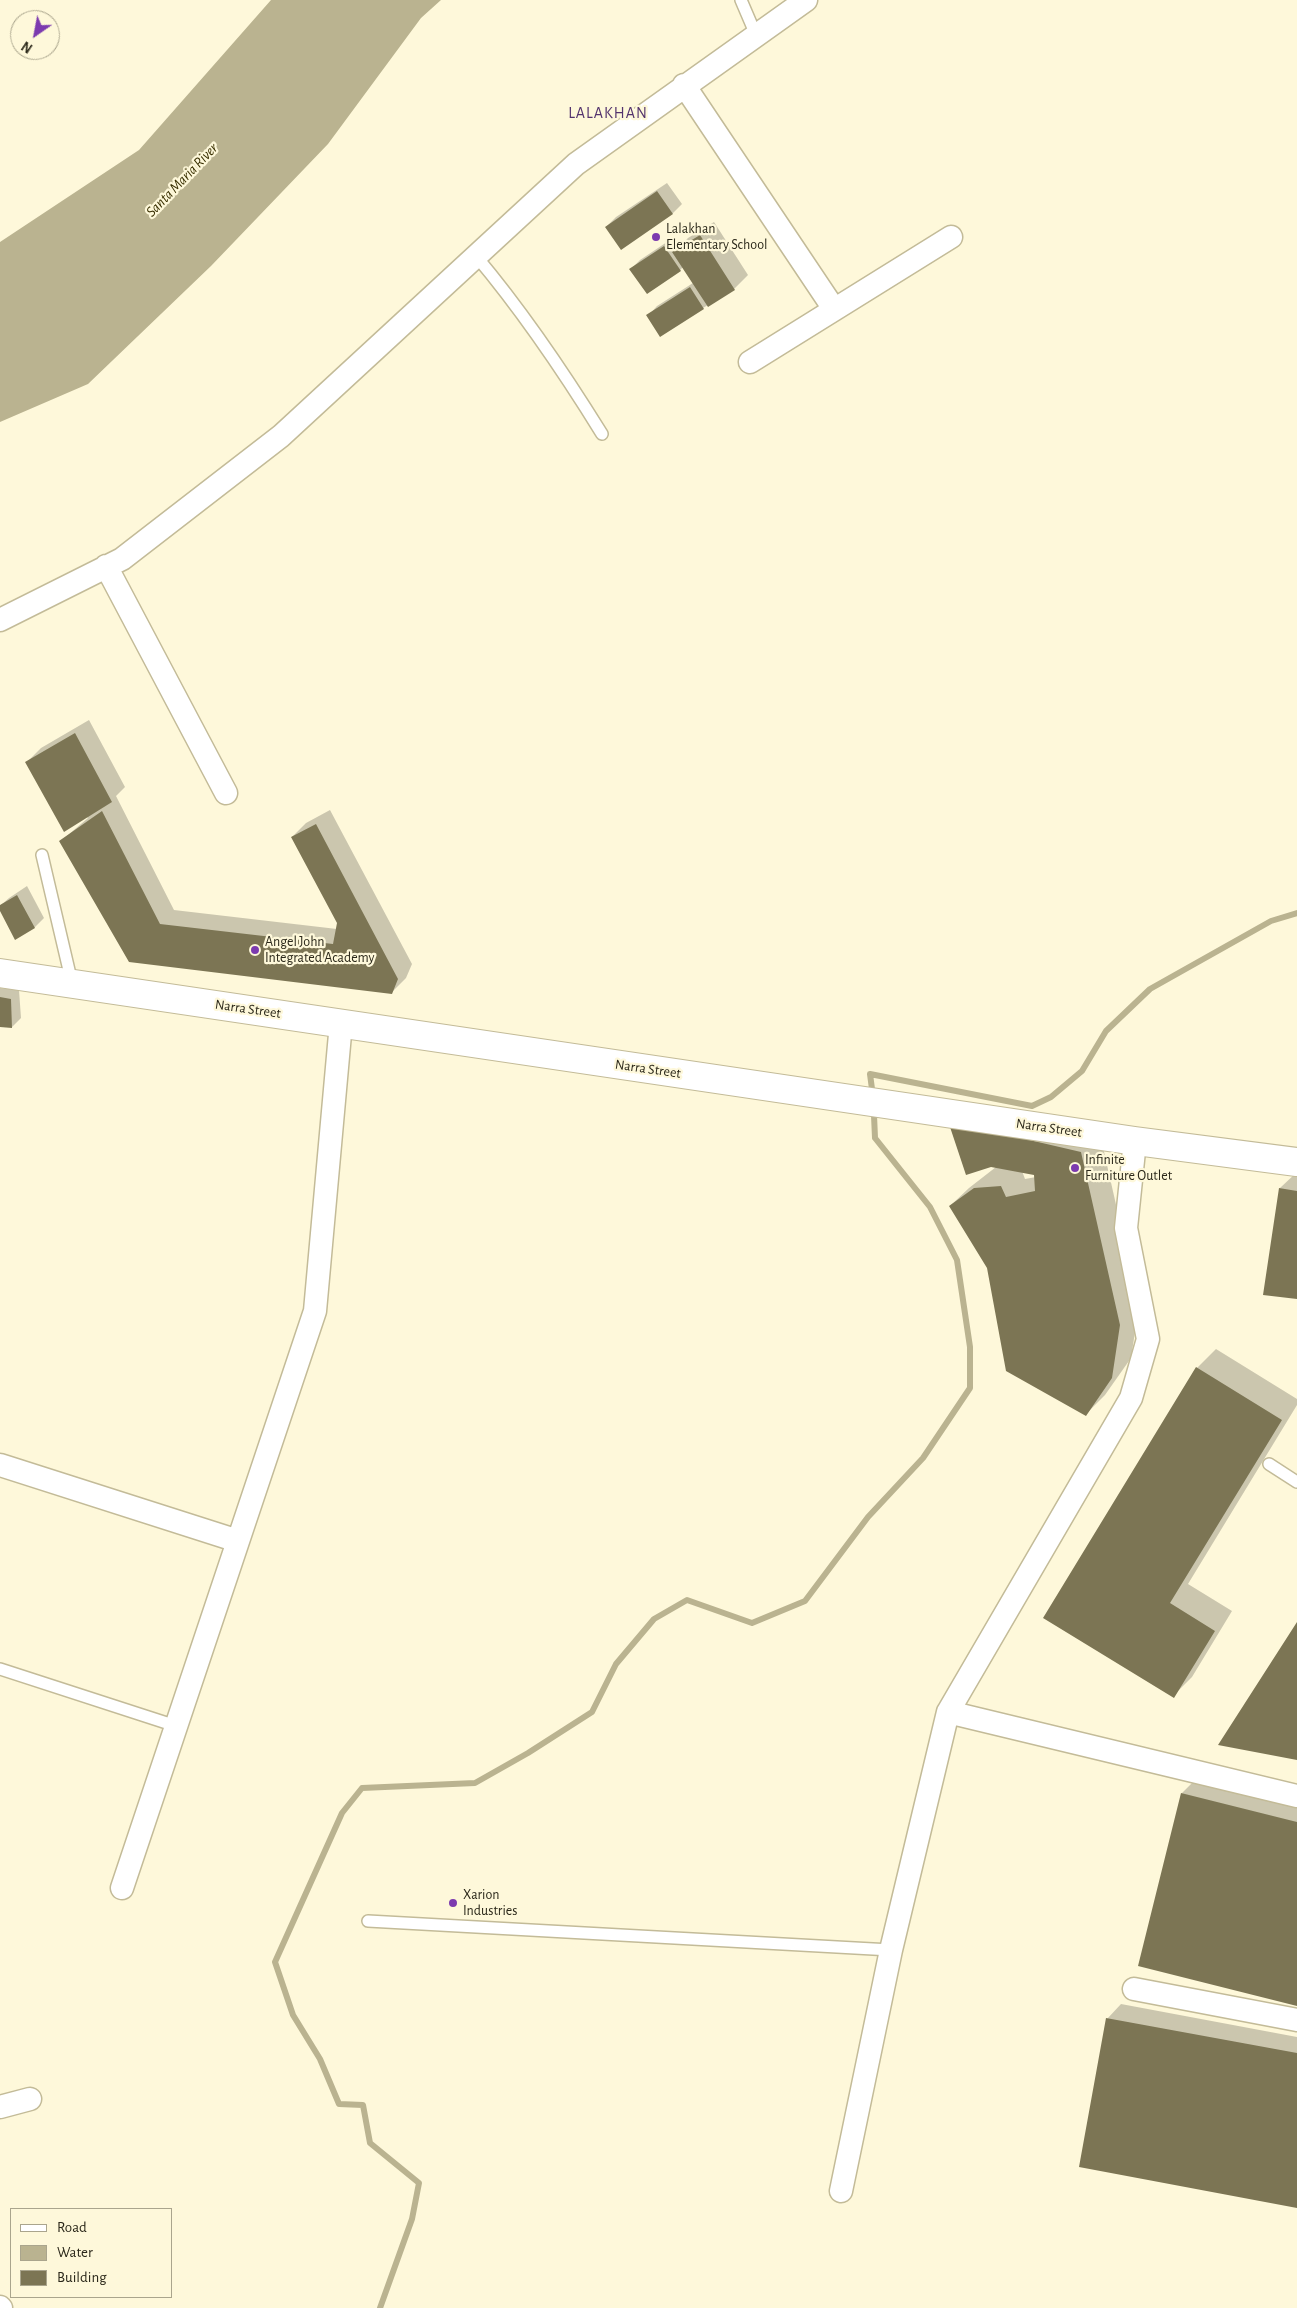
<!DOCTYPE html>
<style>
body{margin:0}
#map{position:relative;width:1297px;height:2308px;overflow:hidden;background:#fef8da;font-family:"Alegreya Sans",sans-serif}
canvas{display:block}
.legend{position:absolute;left:10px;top:2208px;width:162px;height:90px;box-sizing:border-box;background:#fef8da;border:1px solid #aaa58d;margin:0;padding:6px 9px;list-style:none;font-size:15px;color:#2b281a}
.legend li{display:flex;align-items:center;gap:10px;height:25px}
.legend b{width:25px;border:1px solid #aaa58d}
.north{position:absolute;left:10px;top:10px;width:50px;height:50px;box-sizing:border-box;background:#fef8da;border:1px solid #aaa58d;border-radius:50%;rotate:213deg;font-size:14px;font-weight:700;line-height:20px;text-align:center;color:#2b281a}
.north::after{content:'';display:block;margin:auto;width:18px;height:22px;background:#7c3aaf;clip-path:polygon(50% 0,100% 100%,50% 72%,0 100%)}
</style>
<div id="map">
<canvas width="1297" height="2308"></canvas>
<ul class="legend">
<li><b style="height:6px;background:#fff"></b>Road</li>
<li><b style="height:14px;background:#bab390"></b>Water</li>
<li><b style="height:14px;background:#7c7554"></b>Building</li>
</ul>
<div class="north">N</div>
</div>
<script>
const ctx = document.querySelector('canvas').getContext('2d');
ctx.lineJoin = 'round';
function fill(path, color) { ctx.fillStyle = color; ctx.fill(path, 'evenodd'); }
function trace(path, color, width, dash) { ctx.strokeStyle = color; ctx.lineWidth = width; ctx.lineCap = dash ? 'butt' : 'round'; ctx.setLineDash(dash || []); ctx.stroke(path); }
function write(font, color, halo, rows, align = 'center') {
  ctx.font = font + ' "Alegreya Sans",sans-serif'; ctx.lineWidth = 4.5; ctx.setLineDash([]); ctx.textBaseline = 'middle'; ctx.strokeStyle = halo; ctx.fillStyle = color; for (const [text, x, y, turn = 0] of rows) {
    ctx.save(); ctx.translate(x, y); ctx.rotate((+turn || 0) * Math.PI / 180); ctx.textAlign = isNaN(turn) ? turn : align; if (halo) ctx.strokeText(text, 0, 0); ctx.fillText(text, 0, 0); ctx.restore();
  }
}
const water = new Path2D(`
 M 271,0 L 441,0 L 421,18 L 328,144 L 211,266 L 88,384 L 0,422 L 0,242 L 139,150 Z`);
const shadow = new Path2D(`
 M 667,183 L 682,204 L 673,213 L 621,248 L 606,227 L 616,217 Z
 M 714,222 L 748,275 L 734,289 L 703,308 L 648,316 L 657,306 L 693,283 L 683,267 L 680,270 L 631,269 L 640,260 L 673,238 L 679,247 L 688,238 Z
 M 89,720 L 125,787 L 116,796 L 174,910 L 337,929 L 338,922 L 292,837 L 306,823 L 330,810 L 412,964 L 406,978 L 391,993 L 129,961 L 61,841 L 88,818 L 27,762 L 41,748 Z
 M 27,886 L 44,918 L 35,927 L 15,938 L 0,906 L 9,898 Z
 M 0,988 L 19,990 L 21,1018 L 12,1027 L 0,1026 Z
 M 952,1127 L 1100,1134 L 1139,1306 L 1131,1358 L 1105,1395 L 1086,1414 L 950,1206 L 969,1188 L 996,1167 ZM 1022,1171 L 1036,1174 L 1036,1177 L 1025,1179 Z
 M 1297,1172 L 1297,1298 L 1280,1188 Z
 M 1216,1349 L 1297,1399 L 1297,1405 L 1188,1584 L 1232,1611 L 1192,1677 L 1173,1696 L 1045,1618 L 1197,1368 Z
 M 1196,1779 L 1297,1804 L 1297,2004 L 1182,1793 Z
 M 1121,2004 L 1297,2037 L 1297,2206 L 1107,2019 Z`);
const stream = new Path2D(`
 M 872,1089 L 870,1074 L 1032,1106 L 1051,1097 L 1082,1071 L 1106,1031 L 1150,989 L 1271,921 L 1297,913
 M 380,2308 L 412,2219 L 419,2183 L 370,2143 L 363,2105 L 339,2104 L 320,2059 L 293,2015 L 275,1962 L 342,1813 L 362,1788 L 475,1783 L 528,1753 L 592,1712 L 616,1664 L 654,1619 L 687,1600 L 752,1623 L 805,1601 L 868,1517 L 923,1458 L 970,1388 L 970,1347 L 957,1260 L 930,1207 L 875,1138 L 874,1115`);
const building = new Path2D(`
 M 657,191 L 673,214 L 621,250 L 605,227 Z
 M 700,235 L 735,290 L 708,307 L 672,252 Z
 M 664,246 L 681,271 L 647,294 L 629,269 Z
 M 690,287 L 704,309 L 660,337 L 646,315 Z
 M 75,733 L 112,802 L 64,832 L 25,762 Z
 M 102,811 L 160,924 L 333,944 L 337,923 L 291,837 L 316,824 L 398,979 L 392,994 L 129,962 L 59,841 Z
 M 17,895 L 35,928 L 15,940 L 0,911 L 0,905 Z
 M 0,997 L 11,999 L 12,1028 L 0,1027 Z
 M 969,1126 L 1081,1152 L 1120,1325 L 1112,1378 L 1086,1416 L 1006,1371 L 987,1268 L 949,1206 L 974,1188 L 1001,1186 L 1006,1197 L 1035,1191 L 1034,1175 L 991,1167 L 966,1175 L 950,1127 Z
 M 1279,1188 L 1297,1191 L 1297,1299 L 1263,1295 Z
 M 1196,1367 L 1282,1420 L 1170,1603 L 1215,1631 L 1174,1698 L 1043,1618 Z
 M 1297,1622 L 1297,1760 L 1218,1745 Z
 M 1181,1793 L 1297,1822 L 1297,2006 L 1138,1966 Z
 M 1106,2018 L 1297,2053 L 1297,2208 L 1079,2167 Z`);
const lane = new Path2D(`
 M 741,0 L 756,35
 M 476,256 C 524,313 563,371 602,434
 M 42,855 L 72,983
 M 1269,1464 L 1297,1482
 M 0,1669 L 176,1726
 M 368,1921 L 891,1950`);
const street = new Path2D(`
 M 684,85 L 834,309
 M 750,362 L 951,237
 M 106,566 L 226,793
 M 0,620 L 122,559 L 281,436 L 576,164 L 806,0
 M 0,1465 L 238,1541
 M 948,1712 L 1297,1796
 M 122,1888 L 315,1311 L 341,1023
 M 1134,1989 L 1297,2020
 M 0,2107 L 30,2099
 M 841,2191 L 891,1950 L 948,1712 L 1131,1398 L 1148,1339 L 1126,1228 L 1135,1141
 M 0,2307 L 1,2308`);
const secondary = new Path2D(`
 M 0,973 L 1135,1141 L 1297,1162`);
const markers = [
 [656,237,5,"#7c3aaf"],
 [255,950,5,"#7c3aaf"],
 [1075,1168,5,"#7c3aaf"],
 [453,1903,5,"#7c3aaf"]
];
const poiNames = [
 ["Lalakhan",666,229],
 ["Elementary School",666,245],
 ["Angel John",265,942],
 ["Integrated Academy",265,958],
 ["Infinite",1085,1160],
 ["Furniture Outlet",1085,1176],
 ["Xarion",463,1895],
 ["Industries",463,1911]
];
const streetNames = [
 ["Narra Street",248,1009,8],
 ["Narra Street",648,1069,8],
 ["Narra Street",1049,1128,8]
];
const waterNames = [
 ["Santa Maria River",182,180,-46]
];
const quarterNames = [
 ["LALAKHAN",608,113]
];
fill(water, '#bab390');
fill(shadow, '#0003');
trace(stream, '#bab390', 6);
fill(building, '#7c7554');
trace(lane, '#c3bb98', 14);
trace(street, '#c3bb98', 25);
trace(secondary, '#c3bb98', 30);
trace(lane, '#fff', 11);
trace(street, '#fff', 22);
trace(secondary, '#fff', 28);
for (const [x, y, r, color] of markers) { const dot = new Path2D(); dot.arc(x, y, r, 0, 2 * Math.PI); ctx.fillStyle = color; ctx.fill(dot); trace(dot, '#fef8da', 2); }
write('14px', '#2b281a', '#fef8da', poiNames, 'left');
write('14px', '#2b281a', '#fef8da', streetNames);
write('italic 15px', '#382f01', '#fef8da', waterNames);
ctx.letterSpacing = '1px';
write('16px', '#53336d', '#fef8da', quarterNames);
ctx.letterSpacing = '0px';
</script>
